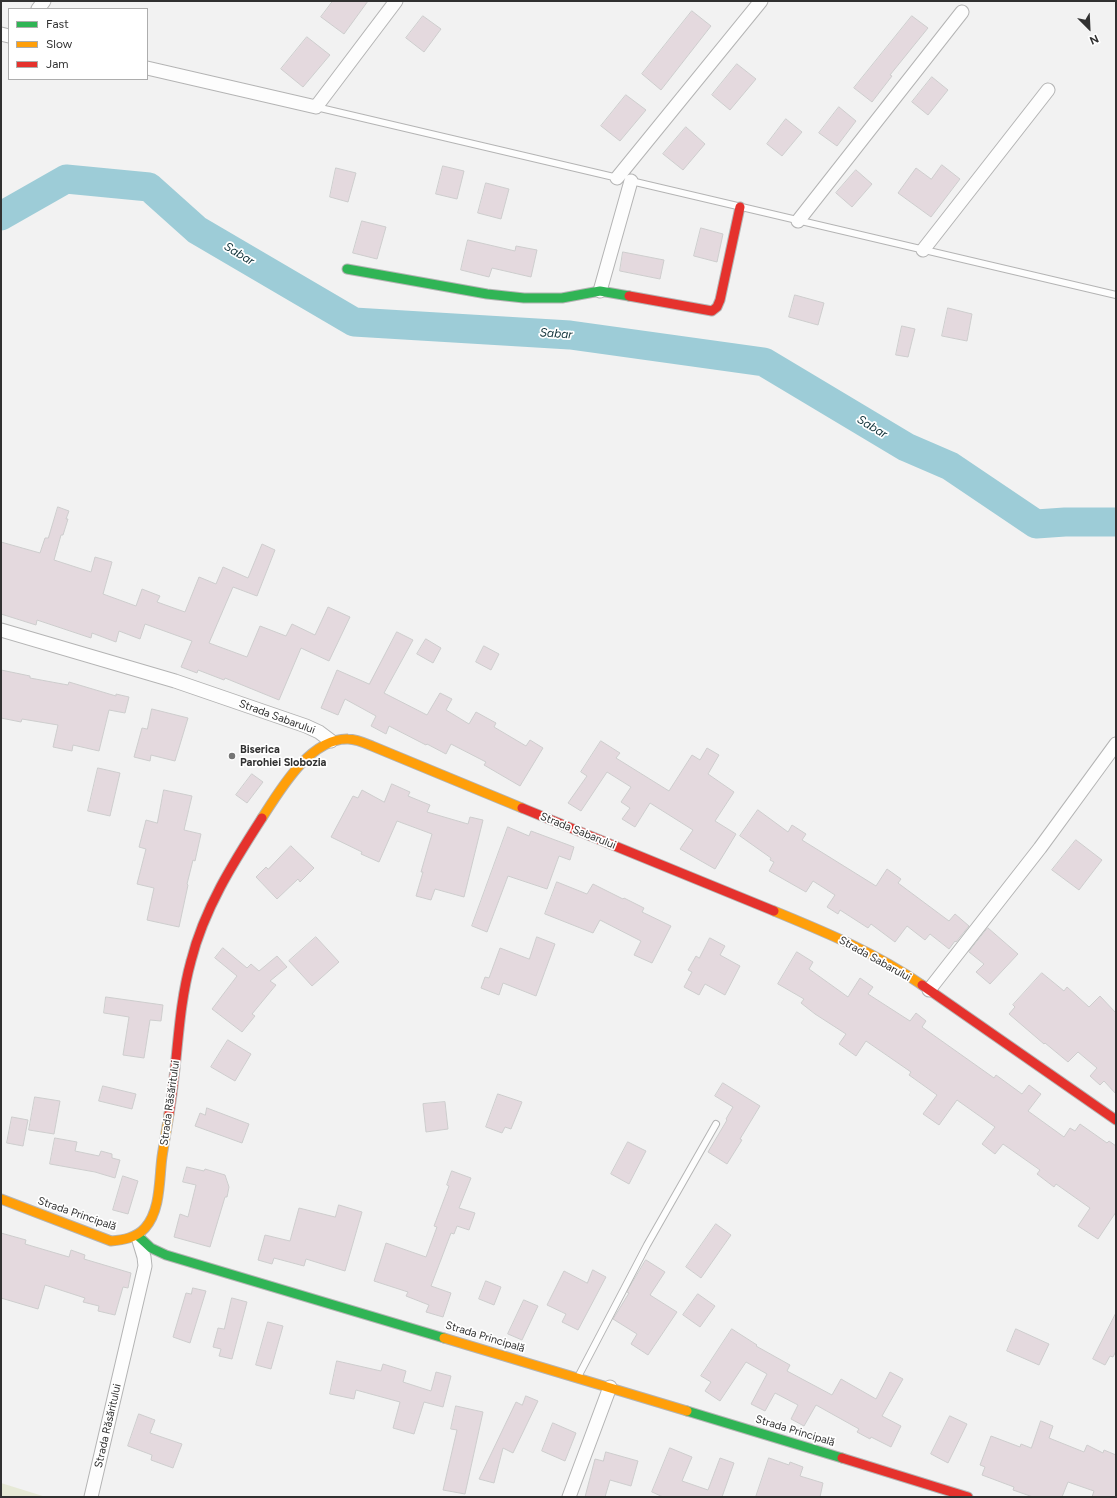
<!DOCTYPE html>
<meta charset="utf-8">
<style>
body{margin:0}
#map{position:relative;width:1117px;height:1498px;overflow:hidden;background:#f2f2f2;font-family:Figtree,sans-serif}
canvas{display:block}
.frame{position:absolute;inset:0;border:2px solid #313131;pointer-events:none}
.legend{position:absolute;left:8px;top:8px;width:140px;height:72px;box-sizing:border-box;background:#fff;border:1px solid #adadad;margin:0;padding:5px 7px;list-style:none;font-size:12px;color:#313131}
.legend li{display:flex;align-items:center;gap:8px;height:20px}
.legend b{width:20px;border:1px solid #adadad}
.north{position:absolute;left:1069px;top:8px;width:40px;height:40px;-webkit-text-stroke:3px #fff;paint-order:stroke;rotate:156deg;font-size:11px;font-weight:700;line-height:16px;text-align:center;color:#313131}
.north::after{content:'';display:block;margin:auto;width:14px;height:18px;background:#313131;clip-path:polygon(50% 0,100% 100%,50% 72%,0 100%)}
</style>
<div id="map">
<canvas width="1117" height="1498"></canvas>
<div class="frame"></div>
<ul class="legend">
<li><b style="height:5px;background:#30b455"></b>Fast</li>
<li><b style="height:5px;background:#ff9f0a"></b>Slow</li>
<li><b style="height:5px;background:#e5322d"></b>Jam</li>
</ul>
<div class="north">N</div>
</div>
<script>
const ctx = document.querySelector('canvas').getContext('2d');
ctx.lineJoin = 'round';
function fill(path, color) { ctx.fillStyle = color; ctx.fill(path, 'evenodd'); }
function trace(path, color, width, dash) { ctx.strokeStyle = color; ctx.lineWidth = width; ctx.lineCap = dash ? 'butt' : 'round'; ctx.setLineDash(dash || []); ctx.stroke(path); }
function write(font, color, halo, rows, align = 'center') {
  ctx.font = font + ' Figtree,sans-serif'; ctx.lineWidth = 3.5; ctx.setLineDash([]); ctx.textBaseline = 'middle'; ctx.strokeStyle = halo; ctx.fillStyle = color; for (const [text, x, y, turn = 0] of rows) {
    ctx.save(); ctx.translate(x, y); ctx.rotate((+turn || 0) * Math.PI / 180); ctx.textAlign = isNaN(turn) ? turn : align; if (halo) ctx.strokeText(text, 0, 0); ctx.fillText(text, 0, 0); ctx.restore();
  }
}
const green = new Path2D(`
 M 1,1483 L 46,1497 L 1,1497 Z`);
const river = new Path2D(`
 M 1,216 L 66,179 L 149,187 L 197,230 L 354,322 L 570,335 L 764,362 L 906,447 L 950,466 L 1036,524 L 1065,522 L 1116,522`);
const building = new Path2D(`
 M 333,1 L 368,1 L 344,34 L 321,17 Z
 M 692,11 L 711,26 L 661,90 L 642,74 Z
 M 423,16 L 441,29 L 424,52 L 406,38 Z
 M 912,16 L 928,28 L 890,75 L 892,76 L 872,102 L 854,88 Z
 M 307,37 L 330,55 L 303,87 L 281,69 Z
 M 737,64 L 756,79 L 730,110 L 712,95 Z
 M 932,77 L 948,90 L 928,115 L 912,102 Z
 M 626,95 L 646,110 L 620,141 L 601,126 Z
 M 839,107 L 856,121 L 837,146 L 819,133 Z
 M 786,119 L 802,132 L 782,156 L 767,144 Z
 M 686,127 L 705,144 L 683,170 L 663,154 Z
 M 942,165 L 960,179 L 931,217 L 898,193 L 916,168 L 931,179 Z
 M 443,166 L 464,171 L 457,199 L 436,194 Z
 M 336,168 L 356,173 L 348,202 L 330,197 Z
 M 856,170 L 872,184 L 852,207 L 836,193 Z
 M 486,183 L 509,189 L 501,219 L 478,213 Z
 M 362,221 L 386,227 L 377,259 L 353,253 Z
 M 701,228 L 723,234 L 717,262 L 694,256 Z
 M 468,240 L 515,251 L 516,246 L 537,250 L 531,277 L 492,268 L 489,277 L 461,270 Z
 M 623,252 L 664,260 L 660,279 L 620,271 Z
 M 795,295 L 824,303 L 818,325 L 789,317 Z
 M 948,308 L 972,314 L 967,341 L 942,336 Z
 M 902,326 L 915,329 L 908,357 L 896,355 Z
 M 58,507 L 69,511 L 66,519 L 68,519 L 63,535 L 61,535 L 54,560 L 91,572 L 95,557 L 112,562 L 103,594 L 136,606 L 142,589 L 160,596 L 157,602 L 185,612 L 199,577 L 216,584 L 223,567 L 248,578 L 262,544 L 275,550 L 257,596 L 233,587 L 209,643 L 247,657 L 260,626 L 286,636 L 292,624 L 315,635 L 328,607 L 350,617 L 329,661 L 301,648 L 279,700 L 225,678 L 224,680 L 198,670 L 197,673 L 181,667 L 192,641 L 145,624 L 140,639 L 119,631 L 116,642 L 92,633 L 91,638 L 37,620 L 36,625 L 1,614 L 1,542 L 40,553 L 45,538 L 48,538 Z
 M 397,632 L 413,640 L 384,693 L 427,715 L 440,693 L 452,699 L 446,710 L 469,724 L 476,712 L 496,723 L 494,727 L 526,746 L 530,740 L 543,748 L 520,786 L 484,765 L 486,762 L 451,744 L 446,754 L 427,744 L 426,745 L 389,726 L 386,734 L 371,726 L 376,716 L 345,699 L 338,715 L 321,708 L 337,670 L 369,684 Z
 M 426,639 L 441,648 L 433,663 L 417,654 Z
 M 484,646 L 499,654 L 491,670 L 476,662 Z
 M 1,670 L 30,676 L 30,678 L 68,685 L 69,682 L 116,696 L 116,694 L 129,697 L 125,713 L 109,710 L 99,751 L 73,745 L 72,751 L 53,747 L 58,725 L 22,719 L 21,722 L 1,718 Z
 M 152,709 L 188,718 L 175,761 L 151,755 L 150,761 L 134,757 L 142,728 L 147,729 Z
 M 601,741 L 620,753 L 616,758 L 669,791 L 692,755 L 700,760 L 707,748 L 719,755 L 708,774 L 734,792 L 715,821 L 736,834 L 715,869 L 680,849 L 693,830 L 650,803 L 635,827 L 622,819 L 630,808 L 621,802 L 631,787 L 607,772 L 581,811 L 568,803 L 587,776 L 581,772 Z
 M 98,768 L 120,773 L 110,816 L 88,811 Z
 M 252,774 L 263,782 L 247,803 L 236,795 Z
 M 392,784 L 410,792 L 408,796 L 430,805 L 427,812 L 468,824 L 470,817 L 483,820 L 464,897 L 435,889 L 431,900 L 416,896 L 423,872 L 421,872 L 432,834 L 397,821 L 379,862 L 361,854 L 362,852 L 331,837 L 353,796 L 358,798 L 362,790 L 384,802 Z
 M 164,790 L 192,796 L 184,830 L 201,834 L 195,861 L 193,860 L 187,884 L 188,885 L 179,927 L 147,920 L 154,888 L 137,884 L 146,849 L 139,847 L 146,820 L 157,823 Z
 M 758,810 L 788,832 L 792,825 L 806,834 L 802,840 L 876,886 L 887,869 L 901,879 L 898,883 L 949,921 L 955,914 L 969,926 L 956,942 L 955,941 L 949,949 L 930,934 L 925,940 L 907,926 L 895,942 L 871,924 L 868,928 L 840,910 L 838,914 L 827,907 L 835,895 L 813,881 L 806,892 L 769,871 L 774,862 L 770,860 L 771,858 L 740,836 Z
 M 508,827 L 529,836 L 531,831 L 574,847 L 570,860 L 559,856 L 547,889 L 508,876 L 487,932 L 472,926 Z
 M 1076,840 L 1102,860 L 1079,890 L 1052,870 Z
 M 291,846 L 314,868 L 300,882 L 298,879 L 277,899 L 256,877 L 266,867 L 268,869 Z
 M 557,882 L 587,894 L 593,884 L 623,899 L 624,898 L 644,908 L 642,912 L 671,926 L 652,963 L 634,955 L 641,941 L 600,920 L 593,933 L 545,914 Z
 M 988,928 L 1018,954 L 990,984 L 976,972 L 984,964 L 969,952 Z
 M 316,937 L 339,962 L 312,986 L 289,961 Z
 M 537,937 L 555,944 L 536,996 L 503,983 L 499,995 L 481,988 L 485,977 L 489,978 L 500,948 L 529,959 Z
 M 710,938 L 725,946 L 720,955 L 740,966 L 725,995 L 705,984 L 699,995 L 684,987 L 692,972 L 688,970 L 696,956 L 699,958 Z
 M 223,948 L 247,968 L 251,964 L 259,971 L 277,956 L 287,967 L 270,981 L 276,985 L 252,1014 L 255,1016 L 242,1032 L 212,1009 L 237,976 L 215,958 Z
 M 797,952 L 813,962 L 809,969 L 848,997 L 860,978 L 873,987 L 868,994 L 910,1021 L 916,1013 L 926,1021 L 922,1027 L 994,1078 L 996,1075 L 1022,1094 L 1029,1085 L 1041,1094 L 1028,1111 L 1064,1137 L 1070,1128 L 1075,1131 L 1080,1124 L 1107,1143 L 1109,1141 L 1116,1146 L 1116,1212 L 1098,1239 L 1078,1226 L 1090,1208 L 1056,1184 L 1054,1187 L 1037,1174 L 1040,1170 L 1003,1144 L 995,1154 L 982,1144 L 995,1127 L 957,1100 L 939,1125 L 923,1114 L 937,1095 L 909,1075 L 911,1072 L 866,1041 L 856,1056 L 839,1044 L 846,1034 L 815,1014 L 801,1003 L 804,999 L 778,984 Z
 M 1042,973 L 1064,991 L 1067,987 L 1089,1007 L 1100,996 L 1116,1013 L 1116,1094 L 1104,1081 L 1100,1085 L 1090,1076 L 1097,1068 L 1078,1052 L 1068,1062 L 1045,1043 L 1044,1044 L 1009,1014 L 1015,1007 L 1013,1005 Z
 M 106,997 L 163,1005 L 161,1021 L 150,1020 L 144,1058 L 123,1055 L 129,1017 L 104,1013 Z
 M 228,1040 L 251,1054 L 235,1081 L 211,1067 Z
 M 723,1083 L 760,1106 L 740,1139 L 742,1140 L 727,1164 L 708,1152 L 727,1120 L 726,1119 L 733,1107 L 715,1096 Z
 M 103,1086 L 136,1094 L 132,1109 L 99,1101 Z
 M 498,1094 L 522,1102 L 511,1129 L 505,1127 L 502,1133 L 486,1127 Z
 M 35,1097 L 60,1101 L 54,1134 L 29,1130 Z
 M 445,1102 L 448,1129 L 426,1132 L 423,1104 Z
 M 207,1108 L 249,1124 L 242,1143 L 195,1126 L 200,1113 L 205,1115 Z
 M 12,1117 L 28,1120 L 23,1146 L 7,1143 Z
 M 55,1138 L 77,1142 L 75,1151 L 99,1156 L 101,1151 L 112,1154 L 112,1158 L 120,1160 L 115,1178 L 95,1172 L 50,1164 Z
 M 628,1142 L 646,1151 L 629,1184 L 611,1174 Z
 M 187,1167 L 204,1171 L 205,1169 L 225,1175 L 229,1187 L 227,1197 L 225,1197 L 210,1247 L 174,1237 L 180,1214 L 188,1217 L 196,1185 L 183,1182 Z
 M 452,1171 L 471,1178 L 459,1208 L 475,1213 L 469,1230 L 457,1226 L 454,1234 L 451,1233 L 431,1286 L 451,1293 L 443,1317 L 426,1312 L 429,1305 L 406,1296 L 408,1292 L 374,1281 L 386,1243 L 426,1257 L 437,1227 L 434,1226 L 449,1186 L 447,1185 Z
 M 123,1176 L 138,1181 L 128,1214 L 113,1210 Z
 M 339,1205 L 362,1212 L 345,1271 L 306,1259 L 304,1266 L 274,1258 L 272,1264 L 258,1260 L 265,1235 L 290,1241 L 299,1208 L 335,1217 Z
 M 716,1224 L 731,1235 L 701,1278 L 686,1267 Z
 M 1,1233 L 26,1240 L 25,1244 L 69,1257 L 71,1250 L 85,1255 L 84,1259 L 131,1273 L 128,1288 L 123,1287 L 115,1315 L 98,1311 L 99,1306 L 83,1302 L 85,1298 L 45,1285 L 38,1309 L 1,1298 Z
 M 646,1260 L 665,1272 L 650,1295 L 677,1312 L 648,1355 L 631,1344 L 637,1334 L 613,1319 L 629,1293 L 627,1292 Z
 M 593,1270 L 606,1277 L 578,1330 L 562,1322 L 566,1314 L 547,1305 L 564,1271 L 587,1283 Z
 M 486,1281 L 501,1287 L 494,1305 L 479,1299 Z
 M 193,1288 L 206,1291 L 190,1343 L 173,1337 L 186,1293 L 191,1294 Z
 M 698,1294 L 715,1306 L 700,1327 L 683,1315 Z
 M 232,1298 L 247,1302 L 232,1359 L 219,1356 L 221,1349 L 213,1347 L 218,1328 L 224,1329 Z
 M 524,1300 L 538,1306 L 522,1340 L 508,1334 Z
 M 1116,1313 L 1116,1351 L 1113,1357 L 1110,1356 L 1105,1365 L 1093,1359 Z
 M 268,1322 L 283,1326 L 271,1369 L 256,1365 Z
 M 732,1329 L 757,1345 L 756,1346 L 790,1365 L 787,1371 L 832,1395 L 841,1379 L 876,1399 L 890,1372 L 903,1379 L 882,1416 L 901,1426 L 891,1447 L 871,1437 L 870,1439 L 857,1432 L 859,1429 L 816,1405 L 804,1426 L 791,1419 L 798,1405 L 775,1393 L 765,1411 L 751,1404 L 767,1374 L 746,1362 L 720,1401 L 705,1391 L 711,1382 L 701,1376 Z
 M 1016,1329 L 1049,1344 L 1039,1365 L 1007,1351 Z
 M 337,1361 L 381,1371 L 383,1364 L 406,1371 L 403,1382 L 431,1391 L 436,1372 L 451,1376 L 443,1407 L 424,1402 L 414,1434 L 393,1428 L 400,1402 L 356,1390 L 354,1399 L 330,1394 Z
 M 526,1396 L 538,1401 L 513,1453 L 503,1448 L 494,1483 L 479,1479 L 516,1402 L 522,1405 Z
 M 456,1406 L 483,1412 L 465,1494 L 443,1490 L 457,1430 L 451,1429 Z
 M 139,1414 L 155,1420 L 150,1433 L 182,1444 L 173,1468 L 151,1460 L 152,1455 L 128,1446 Z
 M 950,1416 L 967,1424 L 948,1463 L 931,1454 Z
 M 1041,1421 L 1053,1426 L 1049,1438 L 1084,1452 L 1087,1445 L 1103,1453 L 1104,1450 L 1116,1455 L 1116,1497 L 1092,1497 L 1094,1491 L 1068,1482 L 1062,1497 L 1033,1497 L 1013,1490 L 1014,1487 L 982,1475 L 985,1467 L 980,1465 L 991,1436 L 1020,1447 L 1021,1444 L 1031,1448 Z
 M 553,1423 L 576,1433 L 565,1461 L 542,1451 Z
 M 670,1448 L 692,1457 L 682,1481 L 708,1490 L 720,1458 L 734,1463 L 722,1497 L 663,1497 L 652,1492 Z
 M 606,1452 L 638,1461 L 631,1486 L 610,1480 L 605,1497 L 585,1497 L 595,1459 L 603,1461 Z
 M 769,1458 L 789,1465 L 790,1462 L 803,1467 L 800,1476 L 823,1483 L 820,1497 L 756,1497 Z`);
const lane = new Path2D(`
 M 316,107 L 618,178
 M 631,181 L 1116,295
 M 579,1375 L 647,1245 L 716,1124`);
const street = new Path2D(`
 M 38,9 L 44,1
 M 1,34 L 9,36
 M 147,68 L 316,107 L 396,1
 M 617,178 L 761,1
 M 798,221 L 962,12
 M 923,250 L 1048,90
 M 600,291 L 631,181
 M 1,630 L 175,681 L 306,726 L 319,732 L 331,741
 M 929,990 L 1040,848 L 1116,744
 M 91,1497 L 145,1266 L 144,1257 L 138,1237
 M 569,1497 L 610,1387`);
const fast = new Path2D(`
 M 347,269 L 487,294 L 524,298 L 562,298 L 600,291 L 629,296
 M 137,1235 L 151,1248 L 166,1255 L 444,1338
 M 687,1411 L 842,1458`);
const slow = new Path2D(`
 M 262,818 C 280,790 310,738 348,739 C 356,739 365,743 372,746 L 522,808
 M 774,911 C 825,932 876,953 922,985
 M 1,1199 L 111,1241 C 123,1240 136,1238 145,1228 C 161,1210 159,1179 162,1157 C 164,1143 167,1128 169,1114
 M 444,1338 L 687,1411`);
const jam = new Path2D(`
 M 629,296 L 712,311 L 717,307 L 720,300 L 740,207
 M 522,808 L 774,911
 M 922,985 L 1116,1120
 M 169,1114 C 178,1064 177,1011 191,961 C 204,909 233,863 262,818
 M 842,1458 L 968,1497`);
const markers = [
 [232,756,4,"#757575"]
];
const streetNames = [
 ["Strada Sabarului",277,717,20],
 ["Strada Sabarului",578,831,22],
 ["Strada Sabarului",875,959,29],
 ["Strada Răsăritului",170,1103,-82],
 ["Strada Principală",77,1214,19],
 ["Strada Principală",485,1337,17],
 ["Strada Răsăritului",108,1426,-77],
 ["Strada Principală",795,1431,17]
];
const poiNames = [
 ["Biserica",240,750],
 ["Parohiei Slobozia",240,763]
];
const waterNames = [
 ["Sabar",239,254,31],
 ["Sabar",556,334,4],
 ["Sabar",872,427,31]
];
fill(green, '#e6e9d6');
trace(river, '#9dccd7', 29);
fill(building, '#e4d9de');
trace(building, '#cdcdcd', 1);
trace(lane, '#b4b4b4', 8);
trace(street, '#b4b4b4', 15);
trace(fast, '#b4b4b4', 11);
trace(slow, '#b4b4b4', 11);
trace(jam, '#b4b4b4', 11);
trace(lane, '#fdfdfd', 6);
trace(street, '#fdfdfd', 13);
trace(fast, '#30b455', 9);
trace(slow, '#ff9f0a', 9);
trace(jam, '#e5322d', 9);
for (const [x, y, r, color] of markers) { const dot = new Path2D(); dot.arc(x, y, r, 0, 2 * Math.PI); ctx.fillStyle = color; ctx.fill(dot); trace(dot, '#fff', 1.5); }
write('11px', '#313131', '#fff', streetNames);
write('bold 11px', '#313131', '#fff', poiNames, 'left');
write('italic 12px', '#103239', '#fff', waterNames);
</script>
